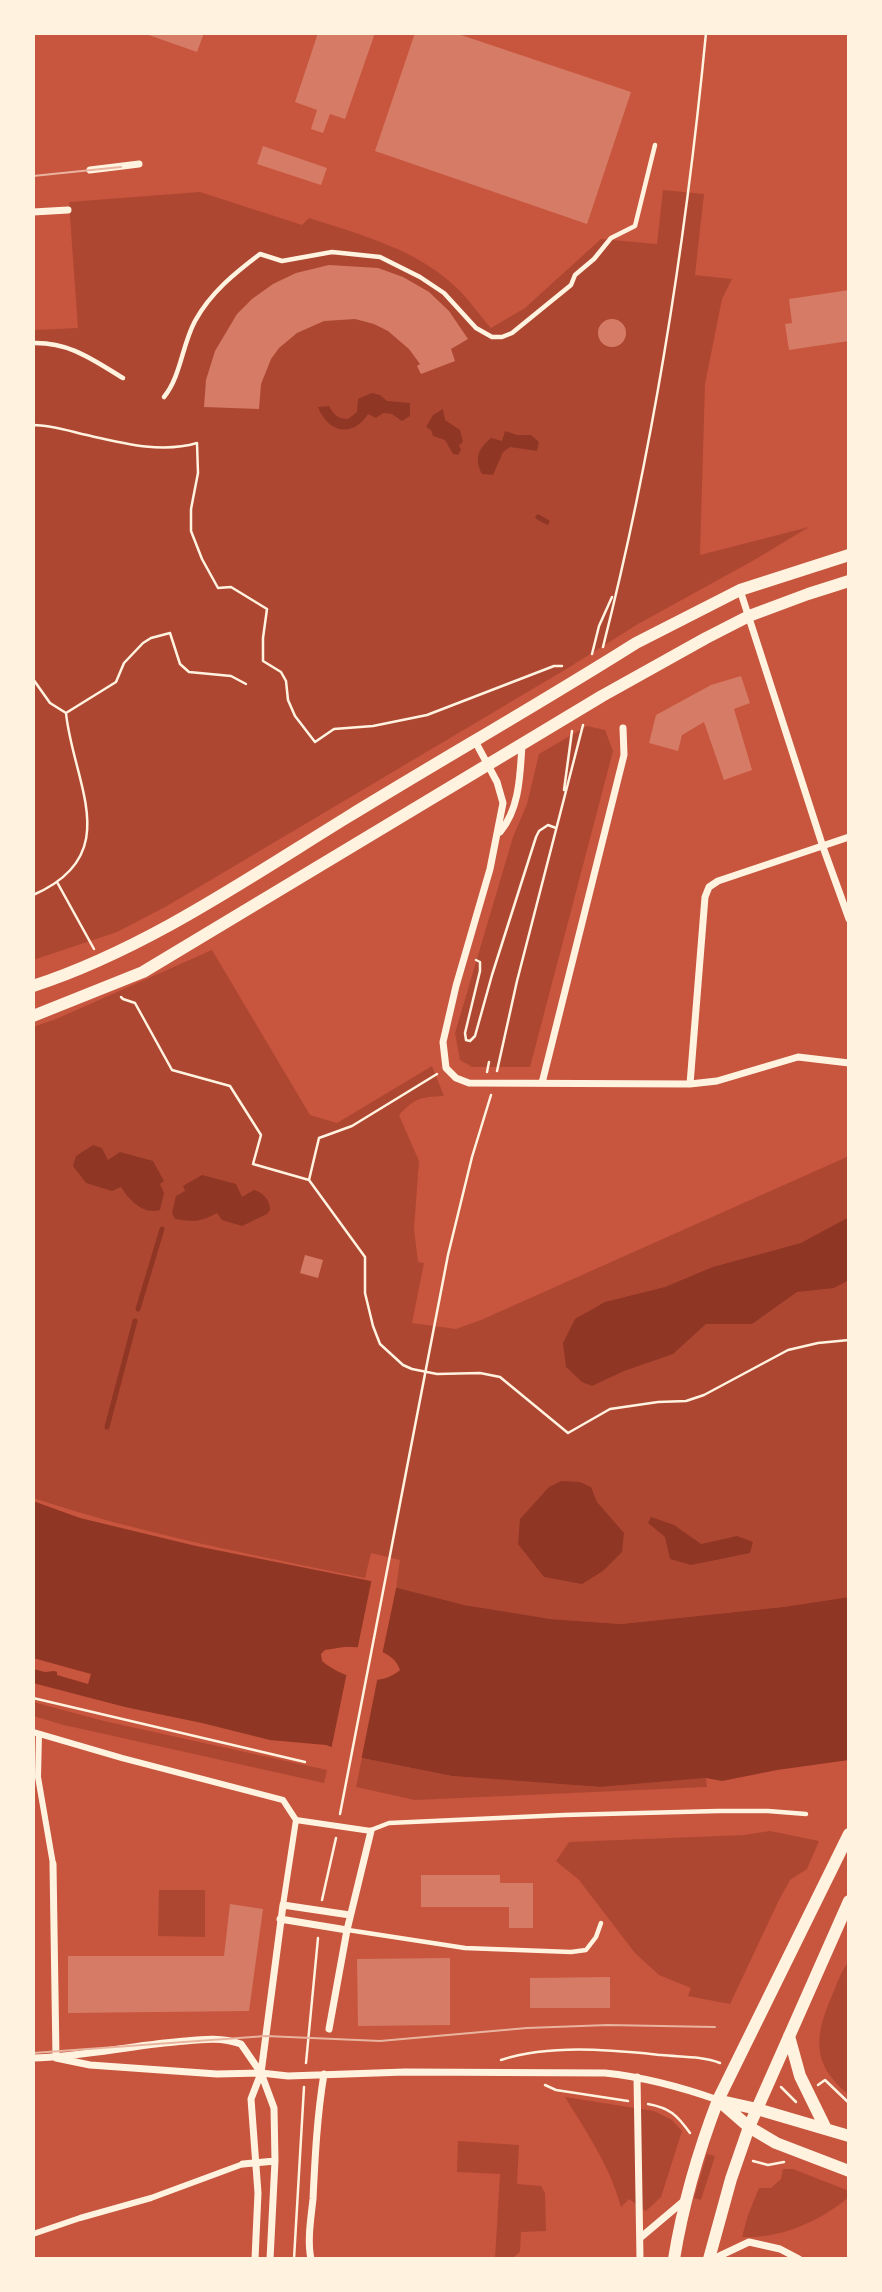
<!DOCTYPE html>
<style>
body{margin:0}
#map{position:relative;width:882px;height:2292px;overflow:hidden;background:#c8553d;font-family:"Noto Serif",serif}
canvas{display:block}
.frame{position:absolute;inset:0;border:35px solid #fff3e0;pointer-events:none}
</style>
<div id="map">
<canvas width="882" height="2292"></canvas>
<div class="frame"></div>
</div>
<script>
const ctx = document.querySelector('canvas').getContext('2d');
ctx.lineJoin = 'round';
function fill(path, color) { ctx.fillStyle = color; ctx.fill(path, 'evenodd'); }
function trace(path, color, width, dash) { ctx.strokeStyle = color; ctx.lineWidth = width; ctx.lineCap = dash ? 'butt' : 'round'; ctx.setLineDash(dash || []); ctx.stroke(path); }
const green = new Path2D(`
 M 663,190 L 704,194 L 695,275 L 732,279 L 722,299 L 705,384 L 700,555 L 809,527 L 756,559 L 638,624 L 568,668 L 167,906 L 117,932 L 33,960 L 33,330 L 78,328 L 69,202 L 200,192 L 302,225 L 309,218 C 362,235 419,250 459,290 C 471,302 480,316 491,328 L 525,308 L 601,239 L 657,244 Z
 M 587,726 L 605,730 L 613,751 L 530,1067 L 472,1067 L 460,1060 L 455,1033 L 513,837 L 527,804 L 539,754 Z
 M 212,950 L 310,1115 L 337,1123 L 432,1066 L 444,1096 C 421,1097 415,1098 399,1115 L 419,1161 L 414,1229 L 418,1262 L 424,1263 L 412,1323 L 456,1329 L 481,1320 L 849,1156 L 849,1597 L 783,1607 L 621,1624 L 550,1619 L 503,1612 L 448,1602 L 396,1588 L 400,1560 L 371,1553 L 365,1578 C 254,1555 141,1534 33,1498 L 33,1027 L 56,1019 Z
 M 33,1702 L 104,1721 L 327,1770 L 324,1783 L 64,1725 L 33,1716 Z
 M 362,1758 L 452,1776 L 600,1787 L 706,1778 L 707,1787 L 415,1800 L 356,1787 Z
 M 770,1831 L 819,1841 L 807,1869 L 790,1880 L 778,1902 L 730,2004 L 688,1996 L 691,1988 L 659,1975 L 635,1953 L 579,1880 L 556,1861 L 569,1842 L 744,1835 Z
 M 159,1890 L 205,1890 L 205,1937 L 158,1936 Z
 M 849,1961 L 849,2095 C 809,2063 815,2033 834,1991 C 838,1981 842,1970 849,1961 Z
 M 565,2097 L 654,2111 L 672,2120 L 682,2131 L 661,2197 L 646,2211 L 629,2199 L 621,2207 C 610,2166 587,2133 565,2097 Z
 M 458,2141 L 519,2145 L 517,2184 L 541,2186 L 545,2193 L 546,2231 L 521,2232 L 520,2252 L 511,2259 L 495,2259 L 500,2174 L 457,2172 Z
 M 707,2154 L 715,2156 L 701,2200 L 694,2198 Z
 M 783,2169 L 793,2169 L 849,2191 L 849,2197 C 820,2221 781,2239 742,2237 L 748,2215 L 759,2188 L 771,2188 L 781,2179 Z`);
const water = new Path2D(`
 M 372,393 L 380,395 L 387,401 L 410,403 L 410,416 L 402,421 L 392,414 L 383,413 L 376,418 L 368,414 C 353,438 328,433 318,407 L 329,406 C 334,415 338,419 348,419 L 357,412 L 358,399 Z
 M 443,409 L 445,420 L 460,430 L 463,442 L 459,445 L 461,450 L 458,455 L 453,454 L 445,440 L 433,436 L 431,430 L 426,427 L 433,415 Z
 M 505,431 L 517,435 L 531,435 L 539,442 L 537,451 L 510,447 L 503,452 L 493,475 L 482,474 C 474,459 478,449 491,438 L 502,441 Z
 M 93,1145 L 102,1148 L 108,1160 L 120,1152 L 153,1161 L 164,1181 L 160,1184 L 164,1193 L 160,1210 C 143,1215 129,1200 121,1187 L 112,1191 L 86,1183 L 73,1166 L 76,1156 Z
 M 202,1175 L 236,1184 L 242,1197 L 254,1190 C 263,1193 270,1199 270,1210 L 267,1214 L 242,1226 L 222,1220 L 217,1213 C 201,1222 193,1222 175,1219 L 172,1213 L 176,1196 L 185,1191 L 183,1186 Z
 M 849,1217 L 849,1280 L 834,1288 L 797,1292 L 752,1324 L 706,1324 L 673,1354 L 624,1371 L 592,1386 L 582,1382 L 566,1367 L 563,1343 L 575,1319 L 605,1302 L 665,1287 L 713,1267 L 801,1243 Z
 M 561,1481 L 580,1482 L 591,1487 L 597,1502 L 624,1533 L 622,1552 L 603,1571 L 582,1584 L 544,1577 L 518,1544 L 520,1519 L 549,1487 Z
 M 33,1501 L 80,1518 L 196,1546 L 366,1580 L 464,1605 L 550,1619 L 621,1624 L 783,1607 L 849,1597 L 849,1760 L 777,1770 L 722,1781 L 706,1778 L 600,1787 L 452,1776 L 362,1758 L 326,1745 L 270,1740 L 202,1723 L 125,1707 L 33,1683 ZM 344,1647 C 364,1647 393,1648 400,1670 C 379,1689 342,1678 322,1661 L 321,1654 L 325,1650 Z
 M 651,1517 L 674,1525 L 701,1544 L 737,1536 L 753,1542 L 750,1553 L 691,1565 L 670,1559 L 665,1537 L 648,1523 Z`);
const pier = new Path2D(`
 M 372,1578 L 397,1584 L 382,1655 L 357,1651 Z
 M 33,1658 L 91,1674 L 88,1684 L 57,1675 L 57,1672 L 54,1671 L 45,1672 L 33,1669 Z
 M 347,1672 L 378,1676 L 361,1761 L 331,1750 Z`);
const stream = new Path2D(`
 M 538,517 L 547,522
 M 138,1309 L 162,1229
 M 107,1427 L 135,1321`);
const building = new Path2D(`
 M 143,33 L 204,33 L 197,52 Z
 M 318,33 L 375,33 L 345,119 L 330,114 L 323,133 L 311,129 L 317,110 L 295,102 Z
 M 415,33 L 455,33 L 631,92 L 587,224 L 375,151 Z
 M 263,146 L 327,168 L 321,185 L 257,164 Z
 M 329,265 L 378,268 L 403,277 L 429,292 L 449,311 L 468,339 L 451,349 L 455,361 L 421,374 L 417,366 L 420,364 L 409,349 L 388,331 L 374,324 L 355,319 L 324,321 L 297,333 L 279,348 L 271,359 L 261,384 L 259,409 L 204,407 L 206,380 L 215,351 L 237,314 L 252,299 L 273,284 L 296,273 Z
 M 849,290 L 849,341 L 789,350 L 785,324 L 792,323 L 789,299 Z
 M598 333a14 14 0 1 1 28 0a14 14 0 1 1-28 0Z
 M 741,676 L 750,703 L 734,709 L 752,770 L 724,780 L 704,722 L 682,735 L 678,751 L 649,743 L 656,715 L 711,685 Z
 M 305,1255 L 323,1260 L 318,1278 L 300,1273 Z
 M 421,1875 L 500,1875 L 500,1883 L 533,1883 L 533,1928 L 509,1928 L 509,1907 L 421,1907 Z
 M 230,1904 L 263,1909 L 249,2011 L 68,2013 L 68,1956 L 224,1956 Z
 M 450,1958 L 450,2025 L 358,2026 L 357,1959 Z
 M 610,1977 L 610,2008 L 530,2008 L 530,1978 Z`);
const path = new Path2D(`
 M 33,425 C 50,425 66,430 82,434 C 118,442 160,454 197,443 L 198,473 L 191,509 L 191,531 L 202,559 L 218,588 L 231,587 L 267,609 L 263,638 L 263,661 L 281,672 L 286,681 L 288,700 L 295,716 L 315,742 L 334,729 L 373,726 L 427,715 L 554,666 L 562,666
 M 603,647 C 654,446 686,240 706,33
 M 592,654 L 599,626 L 612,597
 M 33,679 L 50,703 L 66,713
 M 66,713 L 116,682 L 124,663 L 143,643 L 151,638 L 170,633 L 180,664 L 189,672 L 231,676 L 246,684
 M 564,790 L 572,731
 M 57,882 L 94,949
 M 33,895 C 126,855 73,783 66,713
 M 476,960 L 480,962 L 480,971 L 465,1033 L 466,1040 L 470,1041 L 475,1036 L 492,975 L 536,837 L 539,831 L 548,825 L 556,828
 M 121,997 L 123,999 L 135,1003 L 172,1070 L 230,1086 L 261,1135 L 253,1164 L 309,1180 L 365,1257 L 365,1293 L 373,1326 L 380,1344 L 403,1365 L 412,1369 L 437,1374 L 480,1373 L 500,1377 L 568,1433 L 610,1409 L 658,1402 L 686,1401 L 704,1395 L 788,1350 L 818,1343 L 849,1340
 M 497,1071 L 517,981 L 583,725
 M 487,1072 L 489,1062
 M 309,1180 L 319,1138 L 352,1126 L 437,1074
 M 33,1698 L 305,1762
 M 340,1814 L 448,1255 L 472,1157 L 491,1095
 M 322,1900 L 336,1838
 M 501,2060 C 552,2044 609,2050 661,2055 C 681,2057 702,2056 720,2063
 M 306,2063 L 318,1938
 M 545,2085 L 556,2090 L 628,2101
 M 818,2085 L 825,2080 L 849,2103
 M 781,2087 L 796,2102
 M 648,2104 C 670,2108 677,2115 690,2133
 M 753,2161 L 768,2165 L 784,2162
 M 294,2259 L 304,2087`);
const service = new Path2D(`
 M 33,343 C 70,342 93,360 123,378
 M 164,397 C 181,376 182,345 195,321 C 211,292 235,273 260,254 L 282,261 L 332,252 L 380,257 L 420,277 L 444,293 L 476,328 L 492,337 L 502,337 L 512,333 L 571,285 L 575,275 L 594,259 L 611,238 L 635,226 L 655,145
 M 371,1830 L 389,1823 L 564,1815 L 718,1811 L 768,1811 L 806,1814
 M 348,1930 L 465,1948 L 571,1952 L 586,1950 L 596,1937 L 601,1923`);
const pedestrian = new Path2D(`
 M 33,1732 L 122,1758 L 283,1800 L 296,1820 L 371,1831
 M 39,1734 L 38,1777 L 53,1864
 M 283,1905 L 296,1820
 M 33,2234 L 80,2218 L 151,2198 L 243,2164`);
const minor = new Path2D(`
 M 90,170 L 139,164
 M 33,212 L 68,210
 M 740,590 L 823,847 L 849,919
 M 475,741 L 497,782 L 503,803 L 490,869 L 456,986 L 443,1042 L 446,1068 L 456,1078 L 469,1083 L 690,1084 L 717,1081 L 798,1057 L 849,1063
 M 500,832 C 520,808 520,774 522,745
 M 542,1083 L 624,755 L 623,728
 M 690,1084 L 705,897 L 709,887 L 718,881 L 849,837
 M 53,1864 L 56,2058
 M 280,1919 L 347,1930
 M 329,2029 L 347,1930 L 371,1831
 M 33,2058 C 81,2057 128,2046 175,2042 C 198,2040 219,2036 241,2044 L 261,2073 L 274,2108 L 275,2161 L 270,2259
 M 56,2058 L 90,2065 L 217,2074 L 261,2073 L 288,2076 L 405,2072 L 605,2073 C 644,2077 681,2087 718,2100
 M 637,2077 L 640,2259
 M 243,2164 L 275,2161
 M 640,2238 L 685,2200
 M 255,2259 L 258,2193 L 251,2099 L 261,2073 L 283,1905 L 350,1915
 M 311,2259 C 307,2241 311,2218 313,2199 C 315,2158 317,2116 324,2074
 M 713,2259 L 749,2242 L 780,2249 L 799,2259`);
const secondary = new Path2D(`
 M 674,2259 C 683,2204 698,2152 718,2100
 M 709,2259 L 731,2179 L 749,2127`);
const primary = new Path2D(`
 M 33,986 C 144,950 247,879 346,818 C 442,759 541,703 636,643 L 740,590 L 849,555
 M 33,1016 L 143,972 L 602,696 L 706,638 L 749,616 L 808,594 L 849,581
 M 789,2036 L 800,2076 L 826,2129
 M 718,2100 L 849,1834
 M 718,2100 L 749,2127 L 776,2143 L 849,2171
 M 721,2101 L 757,2109 L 849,2136
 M 749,2127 L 849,1901`);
const tram = new Path2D(`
 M 33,176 L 121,167
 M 33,2053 L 266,2036 L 380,2041 L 527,2028 L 608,2025 L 715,2027`);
fill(green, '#ae4732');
fill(water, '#8f3625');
fill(pier, '#c8553d');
trace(stream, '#8f3625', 5);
fill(building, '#d67c66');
trace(path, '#fff3e0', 2.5);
trace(service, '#fff3e0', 4.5);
trace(pedestrian, '#fff3e0', 6);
trace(minor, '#fff3e0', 7);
trace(secondary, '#fff3e0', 12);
trace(primary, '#fff3e0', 12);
trace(tram, '#e9b49f', 2);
</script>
